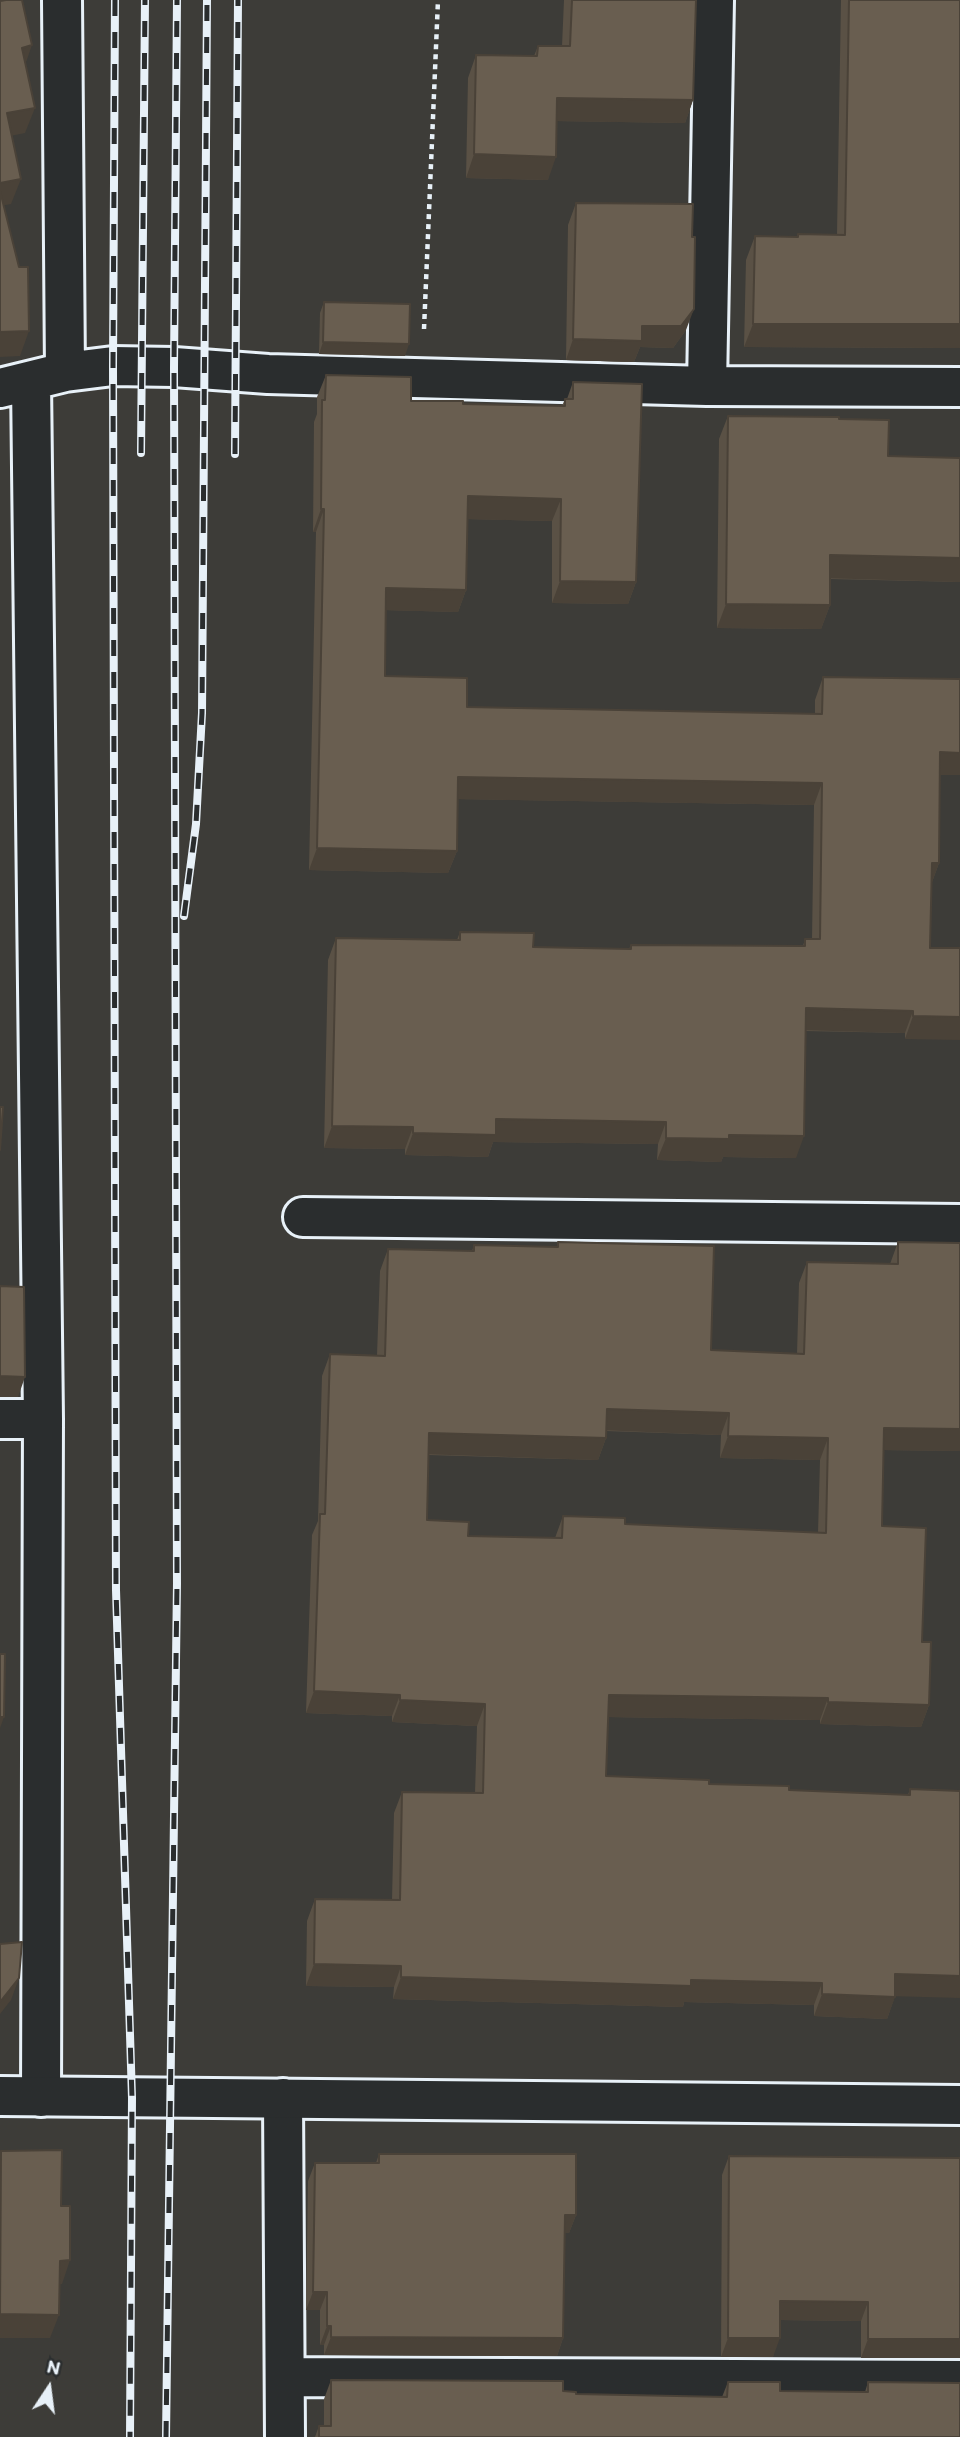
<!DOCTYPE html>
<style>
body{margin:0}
#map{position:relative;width:960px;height:2437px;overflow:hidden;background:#3d3c38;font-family:Itim,sans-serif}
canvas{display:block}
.north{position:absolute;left:14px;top:2353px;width:70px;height:70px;-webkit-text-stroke:5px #2a2d2e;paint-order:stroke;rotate:13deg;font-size:19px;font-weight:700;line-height:28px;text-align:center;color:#e8f1f8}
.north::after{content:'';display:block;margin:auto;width:24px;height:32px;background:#e8f1f8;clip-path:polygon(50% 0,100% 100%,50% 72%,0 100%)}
</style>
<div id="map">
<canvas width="960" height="2437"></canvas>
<div class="north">N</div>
</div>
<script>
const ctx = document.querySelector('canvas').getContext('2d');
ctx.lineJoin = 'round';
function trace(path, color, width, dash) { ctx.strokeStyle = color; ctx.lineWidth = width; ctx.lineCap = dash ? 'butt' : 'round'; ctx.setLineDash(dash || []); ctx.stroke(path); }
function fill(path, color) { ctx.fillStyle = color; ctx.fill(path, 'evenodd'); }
const path = new Path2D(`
 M 424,329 L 438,0`);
const street = new Path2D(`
 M 62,0 L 65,372
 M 31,381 L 43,1419 L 41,2097
 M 707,386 L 714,0
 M 0,388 L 65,372 L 113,366 L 174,367 L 268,374 L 707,386 L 960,387
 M 303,1217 L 960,1224
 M 0,1419 L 43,1419
 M 283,2098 L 285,2437
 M 285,2377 L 960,2380`);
const secondary = new Path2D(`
 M 0,2096 L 960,2105`);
const rail = new Path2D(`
 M 115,0 L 113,366 L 116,1590 L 132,2098 L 130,2437
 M 141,453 L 145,0
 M 235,454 L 238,0
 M 184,916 L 196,824 L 202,713 L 207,0
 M 166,2437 L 177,1583 L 174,367 L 177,0`);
const wall = new Path2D(`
 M 564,0 L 696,0 L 693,100 L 685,123 L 557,121 L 548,180 L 466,178 L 468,78 L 476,55 L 534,56 L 538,46 L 562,46 Z
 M 841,0 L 960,0 L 960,348 L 744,347 L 746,260 L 755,236 L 796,237 L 798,234 L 837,234 Z
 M 576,203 L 686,330 L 673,348 L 640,347 L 634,362 L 566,360 L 568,225 Z
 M 324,302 L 405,356 L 319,354 L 320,313 Z
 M 326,375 L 411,401 L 463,404 L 562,406 L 565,399 L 567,399 L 573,382 L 636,582 L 628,604 L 552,603 L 552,521 L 467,519 L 466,590 L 458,612 L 385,610 L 385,676 L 467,707 L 815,714 L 815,700 L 823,677 L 960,679 L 960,775 L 940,775 L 939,863 L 932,882 L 930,948 L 960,948 L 905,1039 L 905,1033 L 805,1031 L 796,1158 L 723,1157 L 721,1162 L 657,1160 L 658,1144 L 493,1142 L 488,1157 L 405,1155 L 405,1149 L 324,1148 L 328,960 L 336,938 L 457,940 L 460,932 L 533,947 L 629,949 L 631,945 L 803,946 L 805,939 L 812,939 L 814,805 L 458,799 L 457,851 L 448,873 L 309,870 L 316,532 L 313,532 L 314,422 L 317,414 L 317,397 Z
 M 728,416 L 839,419 L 888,456 L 960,459 L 960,582 L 830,579 L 830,605 L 821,629 L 717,628 L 719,439 Z
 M 558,1242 L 711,1350 L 797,1354 L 799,1283 L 807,1262 L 890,1264 L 898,1242 L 960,1243 L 960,1451 L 883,1450 L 882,1526 L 922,1642 L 929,1705 L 921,1727 L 820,1724 L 820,1720 L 608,1717 L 606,1776 L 789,1790 L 908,1795 L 910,1789 L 895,1996 L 887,2019 L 814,2016 L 814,2005 L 684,2002 L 683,2007 L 393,1999 L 394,1987 L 306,1986 L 307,1921 L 315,1899 L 392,1900 L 394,1813 L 402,1792 L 475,1793 L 477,1726 L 392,1722 L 392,1716 L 306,1713 L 312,1535 L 318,1521 L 322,1376 L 330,1354 L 377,1355 L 380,1271 L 388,1249 L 472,1251 L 474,1245 L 557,1247 ZM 606,1431 L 721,1435 L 720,1458 L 820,1460 L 818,1533 L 625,1524 L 563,1516 L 555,1538 L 468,1536 L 427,1520 L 429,1455 L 598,1460 L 606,1438 Z
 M 379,2154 L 576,2215 L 569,2233 L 565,2233 L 563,2338 L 557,2356 L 324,2355 L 324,2345 L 320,2345 L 320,2310 L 306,2310 L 308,2181 L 315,2163 L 376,2163 Z
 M 729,2156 L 960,2158 L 960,2358 L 861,2358 L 861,2321 L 780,2320 L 773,2357 L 721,2357 L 722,2175 Z
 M 331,2380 L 563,2391 L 576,2394 L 722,2397 L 728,2382 L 780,2391 L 865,2392 L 868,2382 L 960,2437 L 315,2437 L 319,2426 L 324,2426 L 324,2399 Z`);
const shadedWall = new Path2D(`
 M 32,45 L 23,71 L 22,48 Z
 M 557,98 L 693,100 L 685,123 L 549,121 Z
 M 35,108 L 25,133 L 0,138 L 7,113 Z
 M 474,154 L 556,157 L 548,180 L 466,178 Z
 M 21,179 L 11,204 L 0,206 L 0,183 Z
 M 694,309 L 686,330 L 673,348 L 640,347 L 634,362 L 566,360 L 573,339 L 642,326 Z
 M 753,324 L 960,324 L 960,348 L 744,347 Z
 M 29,331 L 20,356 L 0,357 L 0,332 Z
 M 323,342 L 409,344 L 405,356 L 319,354 Z
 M 468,496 L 561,499 L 552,521 L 460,519 Z
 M 321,509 L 324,509 L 316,532 L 313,532 Z
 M 830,555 L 960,558 L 960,582 L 821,578 Z
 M 560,581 L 636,582 L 628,604 L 552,603 Z
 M 386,588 L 466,590 L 458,612 L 378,610 Z
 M 726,604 L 830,605 L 821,629 L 717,628 Z
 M 940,752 L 960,753 L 960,775 L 932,775 Z
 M 458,777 L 822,783 L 814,805 L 450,799 Z
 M 317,848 L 457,851 L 448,873 L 309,870 Z
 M 932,863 L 939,863 L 931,885 Z
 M 806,1008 L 913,1011 L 905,1033 L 798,1030 Z
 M 913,1016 L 960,1017 L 960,1040 L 905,1039 Z
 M 496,1119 L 666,1122 L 658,1144 L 493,1142 L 488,1157 L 405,1155 L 413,1133 Z
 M 332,1126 L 413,1127 L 405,1149 L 324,1148 Z
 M 729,1135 L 804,1136 L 796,1158 L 723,1157 L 721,1162 L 657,1160 L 666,1138 Z
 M 0,1376 L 25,1377 L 18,1397 L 0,1397 Z
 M 607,1409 L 729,1413 L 721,1435 L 599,1430 Z
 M 884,1428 L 960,1429 L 960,1451 L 876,1450 Z
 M 429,1433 L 606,1438 L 598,1460 L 421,1454 Z
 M 728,1436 L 828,1438 L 820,1460 L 720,1458 Z
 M 314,1691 L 400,1695 L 392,1716 L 306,1713 Z
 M 609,1695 L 828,1698 L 820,1720 L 601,1717 Z
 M 400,1700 L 485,1704 L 477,1726 L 392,1722 Z
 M 828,1702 L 929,1705 L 921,1727 L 820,1724 Z
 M 0,1717 L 4,1717 L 0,1728 Z
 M 314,1964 L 401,1966 L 394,1987 L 306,1986 Z
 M 895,1974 L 960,1976 L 960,1998 L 887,1996 Z
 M 401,1977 L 691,1980 L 822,1983 L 814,2005 L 684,2002 L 683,2007 L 393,1999 Z
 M 19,1978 L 11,2000 L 0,2014 L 0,2002 Z
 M 822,1994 L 895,1997 L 887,2019 L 814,2016 Z
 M 565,2215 L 576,2215 L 569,2233 L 558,2233 Z
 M 70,2260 L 62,2284 L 51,2284 L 60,2261 Z
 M 313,2292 L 327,2292 L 320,2310 L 306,2310 Z
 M 780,2301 L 868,2302 L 861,2321 L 773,2320 Z
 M 0,2314 L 59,2315 L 50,2338 L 0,2338 Z
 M 327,2326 L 331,2326 L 324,2345 L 320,2345 Z
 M 331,2337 L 563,2338 L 557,2356 L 324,2355 Z
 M 728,2338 L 780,2338 L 773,2357 L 721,2357 Z
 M 868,2339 L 960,2339 L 960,2358 L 861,2358 Z`);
const building = new Path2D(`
 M 6,0 L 22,0 L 32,45 L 22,48 L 35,108 L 7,113 L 21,179 L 0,183 L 0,1 Z
 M 572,0 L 696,0 L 693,100 L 557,98 L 556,157 L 474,154 L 476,55 L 537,56 L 538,46 L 570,46 Z
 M 849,0 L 960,0 L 960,324 L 753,324 L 755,236 L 798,237 L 798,234 L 845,235 Z
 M 0,191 L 19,267 L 28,267 L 29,331 L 0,332 Z
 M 576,203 L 693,204 L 692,237 L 695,237 L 694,309 L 681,326 L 642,326 L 642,341 L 573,339 Z
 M 324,302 L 410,304 L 409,344 L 323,342 Z
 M 326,375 L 411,377 L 411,401 L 463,401 L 463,404 L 565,406 L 565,399 L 573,399 L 573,382 L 642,384 L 636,582 L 560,581 L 561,499 L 468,496 L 466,590 L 386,588 L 385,676 L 467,678 L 467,707 L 822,714 L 823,677 L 960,679 L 960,753 L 940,752 L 939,863 L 932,863 L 930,948 L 960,948 L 960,1017 L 913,1016 L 913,1011 L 806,1008 L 804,1136 L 729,1135 L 729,1139 L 666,1138 L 666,1122 L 496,1119 L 496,1135 L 413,1133 L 413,1127 L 332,1126 L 336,938 L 460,940 L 460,932 L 534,933 L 533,947 L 631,949 L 631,945 L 805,946 L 805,939 L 820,939 L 822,783 L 458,777 L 457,851 L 317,848 L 324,509 L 321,509 L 322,400 L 325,400 Z
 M 728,416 L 839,417 L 839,419 L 889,420 L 888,456 L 960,458 L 960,558 L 830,555 L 830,605 L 726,604 Z
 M 0,1107 L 3,1107 L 0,1150 Z
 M 558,1242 L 714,1246 L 711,1350 L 804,1354 L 807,1262 L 898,1264 L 898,1242 L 960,1243 L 960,1429 L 884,1428 L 882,1526 L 926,1528 L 922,1642 L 931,1642 L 929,1705 L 828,1702 L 828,1698 L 609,1695 L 606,1776 L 709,1780 L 709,1784 L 789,1786 L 789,1790 L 910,1795 L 910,1789 L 960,1791 L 960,1976 L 895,1974 L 895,1997 L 822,1994 L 822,1983 L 691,1980 L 691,1986 L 401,1977 L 401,1966 L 314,1964 L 315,1899 L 400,1900 L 402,1792 L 483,1793 L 485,1704 L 400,1700 L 400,1695 L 314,1691 L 320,1514 L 325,1514 L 330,1354 L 385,1356 L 388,1249 L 474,1251 L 474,1245 L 558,1247 ZM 607,1409 L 729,1413 L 728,1436 L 828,1438 L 826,1533 L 625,1524 L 625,1518 L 563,1516 L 562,1538 L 468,1536 L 469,1522 L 427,1520 L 429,1433 L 606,1438 Z
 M 0,1286 L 24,1287 L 25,1377 L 0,1376 Z
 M 0,1654 L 5,1654 L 4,1717 L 0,1717 Z
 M 22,1942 L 19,1978 L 0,2002 L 0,1944 Z
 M 62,2150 L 61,2206 L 70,2206 L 70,2260 L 60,2261 L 59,2315 L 0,2314 L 1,2151 Z
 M 379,2154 L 576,2154 L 576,2215 L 565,2215 L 563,2338 L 331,2337 L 331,2326 L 327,2326 L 327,2292 L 313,2292 L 315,2163 L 379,2163 Z
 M 729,2156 L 960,2158 L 960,2339 L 868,2339 L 868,2302 L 780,2301 L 780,2338 L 728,2338 Z
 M 331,2380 L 563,2381 L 563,2391 L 576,2392 L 576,2394 L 727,2397 L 728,2382 L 780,2382 L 780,2391 L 868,2392 L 868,2382 L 960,2383 L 960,2437 L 319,2437 L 319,2426 L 331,2426 Z`);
trace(street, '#e8f1f8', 44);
trace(secondary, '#e8f1f8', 44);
trace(path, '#e8f1f8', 4.5, [5, 5]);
trace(street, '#2a2d2e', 38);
trace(secondary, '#2a2d2e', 38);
trace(rail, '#e8f1f8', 8);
trace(rail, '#2a2d2e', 5, [16]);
fill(wall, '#5a5145');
fill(shadedWall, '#4a4238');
fill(building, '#695e50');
trace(building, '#4a4238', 2);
</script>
